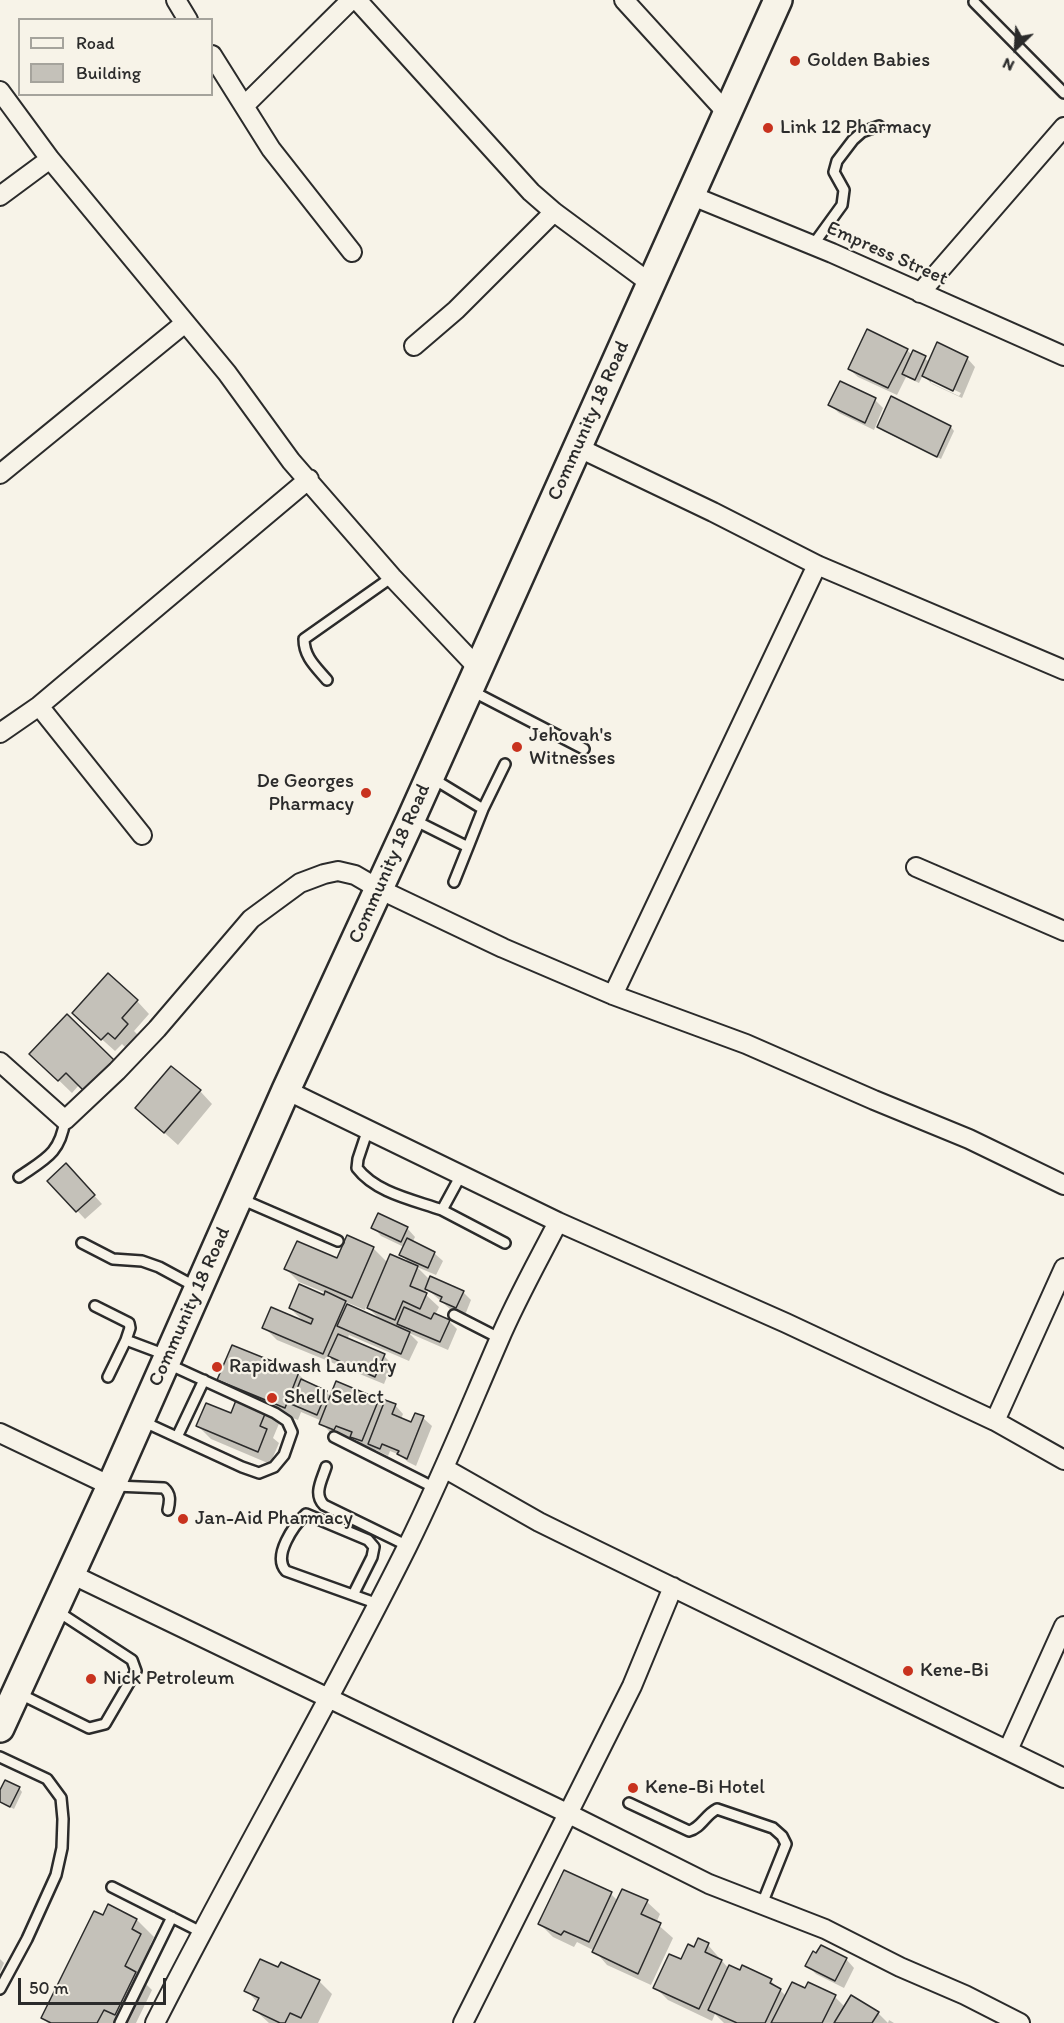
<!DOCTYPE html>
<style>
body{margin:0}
#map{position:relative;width:1064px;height:2023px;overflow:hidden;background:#f7f3e8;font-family:Itim,sans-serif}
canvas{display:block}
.legend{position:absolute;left:18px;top:18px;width:195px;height:78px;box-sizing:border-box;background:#f7f3e8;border:2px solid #a5a39c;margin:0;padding:8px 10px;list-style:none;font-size:18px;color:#2b2b2b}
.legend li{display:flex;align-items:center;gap:12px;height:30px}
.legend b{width:30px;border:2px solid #a5a39c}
.north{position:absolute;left:986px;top:18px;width:60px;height:60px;-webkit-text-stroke:4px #f7f3e8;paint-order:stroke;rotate:205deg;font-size:16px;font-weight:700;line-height:24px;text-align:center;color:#2b2b2b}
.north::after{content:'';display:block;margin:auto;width:21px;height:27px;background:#2b2b2b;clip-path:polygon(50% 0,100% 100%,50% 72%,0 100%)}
.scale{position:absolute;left:18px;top:1978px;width:148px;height:27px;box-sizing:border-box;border:3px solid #2b2b2b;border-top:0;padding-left:8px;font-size:18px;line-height:21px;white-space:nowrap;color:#2b2b2b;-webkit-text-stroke:4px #f7f3e8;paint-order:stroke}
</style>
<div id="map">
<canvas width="1064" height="2023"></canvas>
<ul class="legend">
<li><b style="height:8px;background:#f7f3e8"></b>Road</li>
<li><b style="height:16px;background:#c4c1b9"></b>Building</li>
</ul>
<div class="north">N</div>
<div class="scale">50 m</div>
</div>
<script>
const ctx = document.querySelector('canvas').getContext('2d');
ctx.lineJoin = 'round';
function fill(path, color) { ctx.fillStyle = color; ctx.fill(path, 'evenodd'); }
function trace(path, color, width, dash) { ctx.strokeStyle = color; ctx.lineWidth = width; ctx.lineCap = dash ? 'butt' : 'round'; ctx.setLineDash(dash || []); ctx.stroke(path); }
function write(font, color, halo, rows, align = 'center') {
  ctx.font = font + ' Itim,sans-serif'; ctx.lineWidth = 4.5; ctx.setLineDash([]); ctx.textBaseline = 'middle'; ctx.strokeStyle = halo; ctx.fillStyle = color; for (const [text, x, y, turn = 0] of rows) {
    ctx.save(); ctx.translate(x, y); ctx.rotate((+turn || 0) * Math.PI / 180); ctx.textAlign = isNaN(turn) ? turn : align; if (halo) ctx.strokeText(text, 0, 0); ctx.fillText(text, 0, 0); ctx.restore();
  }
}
const shadow = new Path2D(`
 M 907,350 L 912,355 L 914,352 L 930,362 L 967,358 L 975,367 L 962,398 L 932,384 L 923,375 L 919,383 L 906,377 L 897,395 L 858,377 L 849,369 ZM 931,379 L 961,393 L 959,396 L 931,383 Z
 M 875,400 L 883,408 L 874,430 L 839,413 L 830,405 Z
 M 879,427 L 951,427 L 954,431 L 941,459 L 883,431 Z
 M 137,1001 L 149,1014 L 134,1031 L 140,1037 L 128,1050 L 122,1044 L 115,1051 L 87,1026 Z
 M 67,1017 L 126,1074 L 98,1102 L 79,1085 L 72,1093 L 44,1066 Z
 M 200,1091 L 212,1104 L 178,1145 L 137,1108 Z
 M 66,1165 L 102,1204 L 85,1219 L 49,1181 Z
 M 373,1227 L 407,1228 L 415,1237 L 412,1243 L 434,1253 L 443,1261 L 436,1275 L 417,1267 L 430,1280 L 463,1292 L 471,1300 L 465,1315 L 450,1309 L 427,1289 L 425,1294 L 439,1307 L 435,1315 L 449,1321 L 457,1329 L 448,1350 L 409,1333 L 418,1342 L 409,1361 L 349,1335 L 347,1340 L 384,1356 L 392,1364 L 384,1384 L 277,1340 L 264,1327 L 306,1324 L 290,1308 L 325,1297 L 326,1293 L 299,1282 L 286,1269 L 338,1260 L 373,1248 L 388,1263 L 411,1265 L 401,1254 L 404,1247 L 381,1236 ZM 346,1302 L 365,1310 L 366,1306 L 382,1321 L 352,1308 Z
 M 232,1347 L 298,1374 L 310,1385 L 326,1392 L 331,1397 L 378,1400 L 384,1406 L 395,1405 L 403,1414 L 401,1419 L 412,1423 L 416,1415 L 423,1418 L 432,1426 L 416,1466 L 408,1462 L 400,1455 L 390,1451 L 388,1456 L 376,1450 L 375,1453 L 364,1449 L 356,1440 L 349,1438 L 347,1441 L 334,1436 L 321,1423 L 322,1421 L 301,1412 L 298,1420 L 283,1414 L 273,1438 L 279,1443 L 270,1464 L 211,1439 L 198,1426 L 231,1415 L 239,1396 L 231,1393 L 219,1380 Z
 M 19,1788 L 22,1792 L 14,1809 L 0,1802 L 0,1794 Z
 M 611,1894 L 618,1901 L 647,1902 L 660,1914 L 656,1923 L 673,1938 L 651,1985 L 607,1965 L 595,1951 L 577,1942 L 574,1947 L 553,1937 L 540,1924 Z
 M 109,1906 L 137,1920 L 154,1937 L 150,1945 L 157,1952 L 143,1981 L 152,1990 L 136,2023 L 48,2023 L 43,2018 Z
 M 708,1945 L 729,1969 L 771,1981 L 786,1996 L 806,1990 L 835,1997 L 845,2007 L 878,2013 L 888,2023 L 889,2020 L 894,2023 L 724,2023 L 715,2014 L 712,2021 L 668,2000 L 655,1987 L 695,1949 Z
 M 0,1959 L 4,1963 L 0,1972 Z
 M 846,1959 L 854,1968 L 844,1988 L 816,1974 L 807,1965 Z
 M 279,1970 L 319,1981 L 332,1994 L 318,2023 L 269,2023 L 255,2010 L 258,2003 L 246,1990 Z`);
const building = new Path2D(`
 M 867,329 L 908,349 L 888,388 L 848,369 Z
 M 937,342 L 968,357 L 953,391 L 922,376 Z
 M 913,350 L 926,356 L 915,380 L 902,374 Z
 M 840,381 L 876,398 L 865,423 L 828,405 Z
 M 891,396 L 951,426 L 937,457 L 877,427 Z
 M 108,973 L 138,1000 L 122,1018 L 128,1024 L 115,1039 L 108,1033 L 101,1040 L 72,1013 Z
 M 67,1014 L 114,1060 L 84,1091 L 66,1073 L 58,1081 L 29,1054 Z
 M 171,1066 L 201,1090 L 164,1133 L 135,1108 Z
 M 66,1163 L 95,1195 L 76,1212 L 47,1181 Z
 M 378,1213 L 408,1227 L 401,1242 L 371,1228 Z
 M 347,1235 L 374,1247 L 352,1298 L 284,1269 L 297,1241 L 337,1258 Z
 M 407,1238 L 435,1252 L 428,1268 L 399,1255 Z
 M 390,1254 L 418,1266 L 410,1286 L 427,1293 L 420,1309 L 403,1301 L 395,1320 L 367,1308 Z
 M 430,1276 L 464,1291 L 456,1308 L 440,1301 L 442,1297 L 425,1289 Z
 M 299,1284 L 324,1295 L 325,1291 L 346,1301 L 323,1354 L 262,1328 L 271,1307 L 311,1324 L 313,1319 L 289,1308 Z
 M 347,1304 L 410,1332 L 401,1354 L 337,1326 Z
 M 404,1307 L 431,1319 L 434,1313 L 450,1320 L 440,1342 L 397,1324 Z
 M 338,1334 L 385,1354 L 375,1377 L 328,1356 Z
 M 232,1345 L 299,1372 L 285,1408 L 217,1380 Z
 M 301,1379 L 327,1391 L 317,1415 L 291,1404 Z
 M 336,1381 L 379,1399 L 362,1441 L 350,1437 L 352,1432 L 336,1426 L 334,1430 L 319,1424 Z
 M 240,1390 L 270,1402 L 260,1426 L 267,1429 L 258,1452 L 196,1426 L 206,1403 L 231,1413 Z
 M 385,1400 L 396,1404 L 392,1414 L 411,1422 L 415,1413 L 424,1416 L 407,1459 L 397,1454 L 399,1451 L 382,1444 L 380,1449 L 368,1444 Z
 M 5,1780 L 20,1787 L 10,1807 L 0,1802 L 0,1790 Z
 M 564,1870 L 612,1892 L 589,1942 L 564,1931 L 561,1935 L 538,1924 Z
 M 622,1889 L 648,1900 L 641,1914 L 661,1923 L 638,1974 L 592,1952 Z
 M 108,1904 L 137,1919 L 132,1929 L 141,1934 L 125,1966 L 136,1972 L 115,2015 L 104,2010 L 97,2023 L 51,2023 L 41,2018 L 94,1911 L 103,1915 Z
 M 698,1938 L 709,1943 L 705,1952 L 722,1960 L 699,2009 L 653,1988 L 669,1954 L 681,1959 L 688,1944 L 694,1947 Z
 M 821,1945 L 847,1958 L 835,1981 L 805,1966 L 813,1951 L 816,1953 Z
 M 260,1959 L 278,1967 L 281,1962 L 320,1980 L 301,2018 L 290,2013 L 285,2023 L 280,2023 L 253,2010 L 259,1998 L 244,1991 Z
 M 729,1965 L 740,1970 L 742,1965 L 772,1979 L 770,1983 L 781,1989 L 765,2023 L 737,2023 L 708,2010 Z
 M 792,1982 L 805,1988 L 808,1982 L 836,1995 L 822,2023 L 771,2023 Z
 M 851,1995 L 879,2012 L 872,2023 L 834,2023 Z`);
const lane = new Path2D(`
 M 974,2 L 1064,93
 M 813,245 L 842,205 L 844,190 L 834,172 L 837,161 L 853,140 L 862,132 L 879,126
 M 327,680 C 316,667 304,657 304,639 L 392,577
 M 470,690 L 584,749
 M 483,809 L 505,764
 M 414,820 L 468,847 L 483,809 L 432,778
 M 454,882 L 468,847
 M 368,1129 L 358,1159 L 357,1168 C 376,1193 414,1200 442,1210
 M 461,1175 L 442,1210 L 505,1243
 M 19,1177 C 45,1159 60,1154 65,1120
 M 241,1199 L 338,1241
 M 82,1243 L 113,1259 L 142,1261 L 159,1267 L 196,1287
 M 95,1306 L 129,1323 L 130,1328 L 126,1340
 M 454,1315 L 499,1338
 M 108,1377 L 126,1340 L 166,1355
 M 142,1421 L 242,1467 L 259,1473 L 274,1467 L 284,1455 L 292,1432 L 287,1421 L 275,1413 L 168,1364
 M 177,1437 L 204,1380
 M 334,1437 L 435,1488
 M 326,1467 C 322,1480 313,1494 324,1505 L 408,1546
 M 115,1486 L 164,1488 C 171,1494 170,1501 168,1510
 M 353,1595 L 372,1557 L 374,1547 L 368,1540 L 306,1514 C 294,1525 272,1556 286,1571 L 378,1604
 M 20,1694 L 89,1728 L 105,1724 L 136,1671 L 132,1660 L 57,1611
 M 0,1757 L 47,1779 L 61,1798 L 63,1819 L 62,1848 L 56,1875 L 27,1939 L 0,1989
 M 629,1803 L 689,1831 C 701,1828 705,1815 717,1809 L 773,1828 L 782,1836 L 786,1844 L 762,1904
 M 112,1887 L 201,1932
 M 120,2023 L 172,1917`);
const street = new Path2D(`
 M 176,0 L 188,20
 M 357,0 L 531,192 L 554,212 L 650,283
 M 624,0 L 727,113
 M 212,55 L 271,149 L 352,252
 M 0,91 L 50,159 L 227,373 L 291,461 L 392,577 L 478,668
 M 244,106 L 351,0
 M 690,195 L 832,253 L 1064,356
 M 0,196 L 50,159
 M 920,293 L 1064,127
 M 414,346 L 456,310 L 554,212
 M 577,447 L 713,512 L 817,565 L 1064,670
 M 0,474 L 185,323
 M 39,706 L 142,835
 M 0,733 L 39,706 L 309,479
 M 916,867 L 1064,931
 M 613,995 L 817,565
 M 0,1062 L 65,1120 L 117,1071 L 157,1029 L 251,919 L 300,883 L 324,874 L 338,871 L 355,875 L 379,889 L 503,948 L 613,995 L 746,1044 L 874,1100 L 969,1139 L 1064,1185
 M 286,1090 L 558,1222 L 786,1323 L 995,1421 L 1064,1460
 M 995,1421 L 1064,1268
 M 0,1433 L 111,1486
 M 444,1468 L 539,1522 L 598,1551 L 1064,1778
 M 71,1574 L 569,1814 L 709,1884 L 825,1929 L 900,1967 L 965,1995 L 1020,2023
 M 1008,1750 L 1064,1626
 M 155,2023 C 236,1863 327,1708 407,1547 C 441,1479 469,1409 499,1340 C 516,1300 538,1261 558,1222
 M 463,2023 L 632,1686 L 673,1587`);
const secondary = new Path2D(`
 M 0,1728 L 111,1486 L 286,1090 L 411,819 L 778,0`);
const markers = [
 [795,61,6,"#c8321e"],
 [768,128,6,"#c8321e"],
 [517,747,6,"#c8321e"],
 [366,793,6,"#c8321e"],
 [217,1367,6,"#c8321e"],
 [272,1398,6,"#c8321e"],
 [183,1519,6,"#c8321e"],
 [908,1671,6,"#c8321e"],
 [91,1679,6,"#c8321e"],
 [633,1788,6,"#c8321e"]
];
const poiNames = [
 ["Golden Babies",807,61],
 ["Link 12 Pharmacy",780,128],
 ["Jehovah's",529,736],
 ["Witnesses",529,759],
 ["De Georges",354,782,"right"],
 ["Pharmacy",354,805,"right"],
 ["Rapidwash Laundry",229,1367],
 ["Shell Select",284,1398],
 ["Jan-Aid Pharmacy",195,1519],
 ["Kene-Bi",920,1671],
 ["Nick Petroleum",103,1679],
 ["Kene-Bi Hotel",645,1788]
];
const streetNames = [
 ["Empress Street",887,254,24],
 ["Community 18 Road",589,421,-66],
 ["Community 18 Road",390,864,-66],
 ["Community 18 Road",190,1307,-66]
];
fill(shadow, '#0003');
fill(building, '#c4c1b9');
trace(building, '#2b2b2b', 1.5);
trace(lane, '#2b2b2b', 14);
trace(street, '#2b2b2b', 22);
trace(secondary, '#2b2b2b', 32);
trace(lane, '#f7f3e8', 9);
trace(street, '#f7f3e8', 18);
trace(secondary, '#f7f3e8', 27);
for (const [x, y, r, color] of markers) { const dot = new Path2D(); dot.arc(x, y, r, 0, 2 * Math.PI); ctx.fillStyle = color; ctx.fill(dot); trace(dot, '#f7f3e8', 2); }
write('20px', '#2b2b2b', '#f7f3e8', poiNames, 'left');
write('20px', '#2b2b2b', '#f7f3e8', streetNames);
</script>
